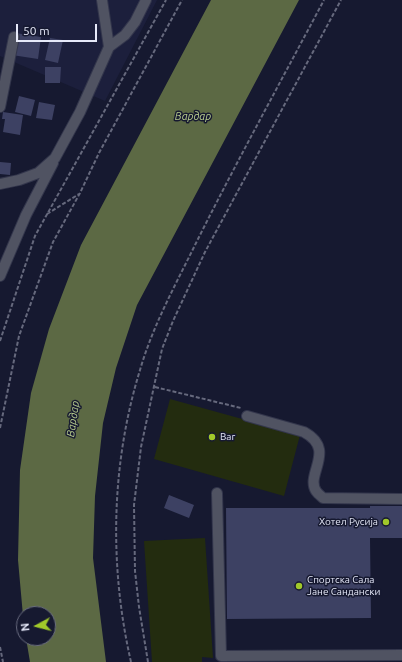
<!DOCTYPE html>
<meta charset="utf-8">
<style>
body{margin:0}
#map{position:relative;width:402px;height:662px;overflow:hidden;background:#161930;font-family:Ubuntu,sans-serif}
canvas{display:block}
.north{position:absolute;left:16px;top:606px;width:40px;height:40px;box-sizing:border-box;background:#161930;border:1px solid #696c80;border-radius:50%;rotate:263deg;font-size:11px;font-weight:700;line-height:16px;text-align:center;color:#e6e9f9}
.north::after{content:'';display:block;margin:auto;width:14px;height:18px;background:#a1c92a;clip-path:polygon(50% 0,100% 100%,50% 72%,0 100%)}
.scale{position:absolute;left:16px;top:24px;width:81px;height:18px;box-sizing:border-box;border:2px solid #e6e9f9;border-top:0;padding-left:5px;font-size:12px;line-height:14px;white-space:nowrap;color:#e6e9f9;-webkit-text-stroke:3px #161930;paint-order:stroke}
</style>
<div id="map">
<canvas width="402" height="662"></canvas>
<div class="north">N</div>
<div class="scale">50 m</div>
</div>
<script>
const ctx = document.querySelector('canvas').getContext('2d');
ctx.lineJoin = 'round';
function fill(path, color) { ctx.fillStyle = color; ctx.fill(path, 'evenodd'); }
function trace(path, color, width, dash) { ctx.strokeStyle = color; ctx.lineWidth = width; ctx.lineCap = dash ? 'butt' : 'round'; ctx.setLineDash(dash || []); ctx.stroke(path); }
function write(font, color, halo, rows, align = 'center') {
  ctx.font = font + ' Ubuntu,sans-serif'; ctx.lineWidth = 3; ctx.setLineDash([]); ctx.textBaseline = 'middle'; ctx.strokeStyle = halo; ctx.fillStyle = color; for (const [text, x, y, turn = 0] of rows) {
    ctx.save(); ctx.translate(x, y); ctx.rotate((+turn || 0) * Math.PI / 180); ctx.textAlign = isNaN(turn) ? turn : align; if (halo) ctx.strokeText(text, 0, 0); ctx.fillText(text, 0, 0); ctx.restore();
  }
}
const built = new Path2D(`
 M 0,0 L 157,0 L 105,101 L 0,56 Z`);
const green = new Path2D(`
 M 170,399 L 300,435 L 284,496 L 154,459 Z
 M 205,538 L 213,658 L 202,657 L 202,662 L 152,662 L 144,541 Z`);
const water = new Path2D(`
 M 211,0 L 299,0 L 137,305 L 116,368 L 103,423 L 95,496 L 93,558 L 106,662 L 30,662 L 26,638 L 48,638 L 48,614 L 24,614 L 24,627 L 18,560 L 20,470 L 31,393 L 49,329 L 81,245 Z`);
const building = new Path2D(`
 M 15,33 L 41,37 L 38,59 L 12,55 Z
 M 50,38 L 63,40 L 58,63 L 45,60 Z
 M 45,67 L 61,67 L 60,83 L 45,83 Z
 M 19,96 L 35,100 L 31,116 L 15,112 Z
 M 39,102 L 55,105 L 52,120 L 36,118 Z
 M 3,112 L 23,115 L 20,135 L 3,132 L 5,119 L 2,119 Z
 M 0,162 L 11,163 L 10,175 L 0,174 Z
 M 169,495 L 194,505 L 189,518 L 164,508 Z
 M 370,506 L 402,506 L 402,538 L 370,538 L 371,618 L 227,619 L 226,508 L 370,508 Z`);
const path = new Path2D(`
 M 47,214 L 79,194
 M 0,341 L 35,236 L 166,0
 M 155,387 L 241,408
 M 0,428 L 19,336 L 53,242 L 80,193 L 99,153 L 182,0
 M 0,647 L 3,662
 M 131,662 C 109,566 111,464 140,370 C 153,325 176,284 196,243 C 237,161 281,81 324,0
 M 148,662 L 139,607 L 135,571 L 134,505 L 141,447 L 162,349 L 173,321 L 205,252 L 341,0`);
const minor = new Path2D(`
 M 102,0 L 109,47
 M 0,107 L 14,37
 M 0,184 L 19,180 L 38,173 L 55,158 L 80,112 L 109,47 L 125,35 L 135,22 L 146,0
 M 0,276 L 26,215 L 53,163
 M 247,416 L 304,432 C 337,450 305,474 316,491 C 318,494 321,496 323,498 L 402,499
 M 217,493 L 221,656 L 402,655`);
const markers = [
 [212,437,4,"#a1c92a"],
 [386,522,4,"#a1c92a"],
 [299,586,4,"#a1c92a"]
];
const poiNames = [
 ["Bar",220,437],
 ["Хотел Русија",378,522,"right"],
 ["Спортска Сала",307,580],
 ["Јане Сандански",307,592]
];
const waterNames = [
 ["Вардар",193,116],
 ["Вардар",73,419,-82]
];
fill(built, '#1c1f3c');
fill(green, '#232c0f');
fill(water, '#5c6944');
fill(building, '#3d4163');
trace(minor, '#33364c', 12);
trace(path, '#66697d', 2, [4, 2]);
trace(minor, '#505362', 10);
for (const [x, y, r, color] of markers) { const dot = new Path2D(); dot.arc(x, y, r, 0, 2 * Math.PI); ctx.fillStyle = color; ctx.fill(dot); trace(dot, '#161930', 1.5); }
write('10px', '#e6e9f9', '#161930', poiNames, 'left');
write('italic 11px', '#b8cd8e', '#161930', waterNames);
</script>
